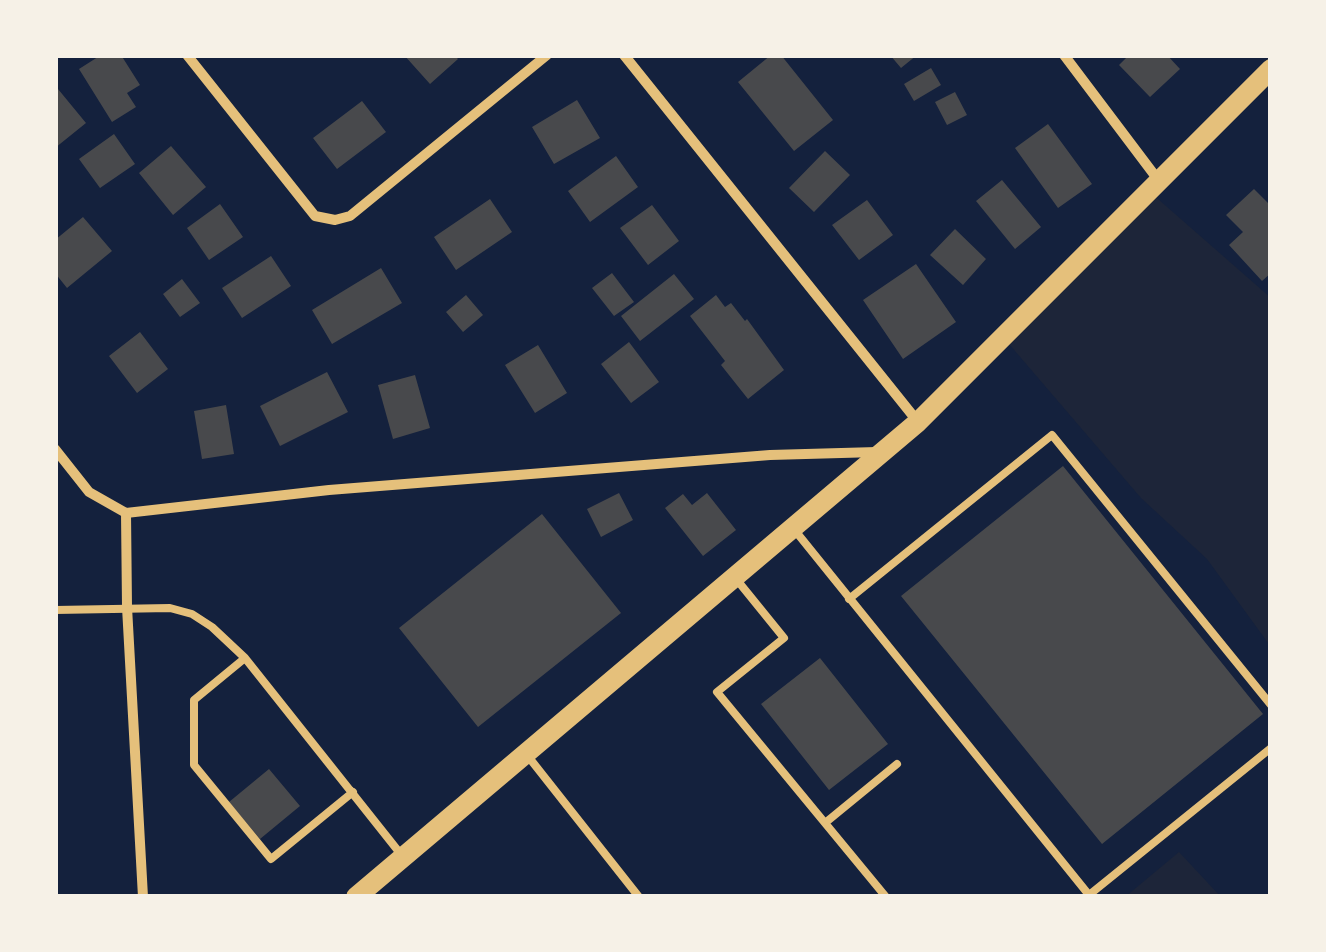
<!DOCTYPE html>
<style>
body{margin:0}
#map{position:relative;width:1326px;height:952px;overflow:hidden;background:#14213d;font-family:"Varela Round",sans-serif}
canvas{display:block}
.frame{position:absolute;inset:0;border:58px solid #f6f1e7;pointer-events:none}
</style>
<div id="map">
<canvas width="1326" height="952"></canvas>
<div class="frame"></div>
</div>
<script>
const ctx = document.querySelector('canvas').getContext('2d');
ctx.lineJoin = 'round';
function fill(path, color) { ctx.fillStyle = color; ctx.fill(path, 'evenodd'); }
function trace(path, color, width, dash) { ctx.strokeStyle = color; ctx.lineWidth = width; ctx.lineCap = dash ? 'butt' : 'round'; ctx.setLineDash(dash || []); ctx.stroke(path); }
const green = new Path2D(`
 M 1150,192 L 1271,298 L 1271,647 L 1207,559 L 1141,498 L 1003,337 Z
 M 1179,852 L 1221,897 L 1125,897 Z`);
const building = new Path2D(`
 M 101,55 L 121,55 L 140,85 L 127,93 L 136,107 L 112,122 L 79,69 Z
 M 404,55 L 454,55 L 458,59 L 430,84 Z
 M 771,55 L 781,55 L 833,120 L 794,151 L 738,82 Z
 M 890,55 L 917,55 L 901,68 Z
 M 1129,55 L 1167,55 L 1180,69 L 1150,97 L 1119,65 Z
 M 931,68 L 941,85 L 914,101 L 904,84 Z
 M 58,89 L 86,123 L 55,148 L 55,92 Z
 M 955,92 L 967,115 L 947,125 L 935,102 Z
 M 577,100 L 600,138 L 554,164 L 532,127 Z
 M 362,101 L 386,132 L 337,169 L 313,138 Z
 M 1048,124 L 1092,184 L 1058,208 L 1015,148 Z
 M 114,134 L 135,164 L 100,188 L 79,159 Z
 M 171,146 L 206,187 L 173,215 L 139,173 Z
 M 825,151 L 850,175 L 814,212 L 789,188 Z
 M 616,156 L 638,187 L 590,222 L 568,191 Z
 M 1002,180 L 1041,227 L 1015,249 L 976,201 Z
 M 1254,189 L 1271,206 L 1271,273 L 1262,281 L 1229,245 L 1243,232 L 1226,215 Z
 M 490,199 L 512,232 L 456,270 L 434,237 Z
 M 867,200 L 893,235 L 859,260 L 832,225 Z
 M 220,204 L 243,237 L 209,260 L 187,228 Z
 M 652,205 L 679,241 L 648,265 L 620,228 Z
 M 83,217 L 112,251 L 67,288 L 55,273 L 55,240 Z
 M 955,229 L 986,259 L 963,285 L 930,255 Z
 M 271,256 L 291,286 L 242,318 L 222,288 Z
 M 916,264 L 956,322 L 903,359 L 863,300 Z
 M 381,268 L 402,303 L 332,344 L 312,310 Z
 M 612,273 L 634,302 L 614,316 L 592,288 Z
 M 674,274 L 694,299 L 640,341 L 621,316 Z
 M 182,279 L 200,303 L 180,317 L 163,294 Z
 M 466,295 L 483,315 L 463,332 L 446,312 Z
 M 716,295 L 725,307 L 731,303 L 745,321 L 747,319 L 784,370 L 748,399 L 721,365 L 725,361 L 690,316 Z
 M 140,332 L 168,369 L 137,393 L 109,356 Z
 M 629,342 L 659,382 L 631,403 L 601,364 Z
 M 538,345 L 567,393 L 535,413 L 505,365 Z
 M 327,372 L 348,412 L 280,446 L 260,406 Z
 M 415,375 L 430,428 L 393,439 L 378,385 Z
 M 226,405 L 234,454 L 202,459 L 194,411 Z
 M 1063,466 L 1263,714 L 1102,844 L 901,596 Z
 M 619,493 L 633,520 L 601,537 L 587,509 Z
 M 707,493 L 736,530 L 703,556 L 665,508 L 683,494 L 692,505 Z
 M 542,514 L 621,613 L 478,727 L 399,628 Z
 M 820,658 L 888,744 L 829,790 L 761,704 Z
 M 269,769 L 300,806 L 260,839 L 229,802 Z`);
const service = new Path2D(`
 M 793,528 L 1089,895 L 1271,748
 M 737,580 L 784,638 L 717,692 L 886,897
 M 849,599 L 1052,435 L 1271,705
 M 55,610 L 170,608 L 192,614 L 212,627 L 245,658 L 403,857
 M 245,658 L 194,700 L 194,765 L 271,859 L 353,792
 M 527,755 L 639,897
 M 825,823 L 897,764`);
const minor = new Path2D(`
 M 187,55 L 315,216 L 335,220 L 350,216 L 547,55
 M 624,55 L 918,422
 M 1064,55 L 1159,181
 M 55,449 L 89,492 L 126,513
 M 126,513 L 329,490 L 770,455 L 877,452
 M 126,513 L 127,607 L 143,897`);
const secondary = new Path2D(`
 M 356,897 L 918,422 L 1271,69`);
fill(green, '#1d2539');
fill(building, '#48494c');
trace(service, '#e5c07b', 8);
trace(minor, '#e5c07b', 10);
trace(secondary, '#e5c07b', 20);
</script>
